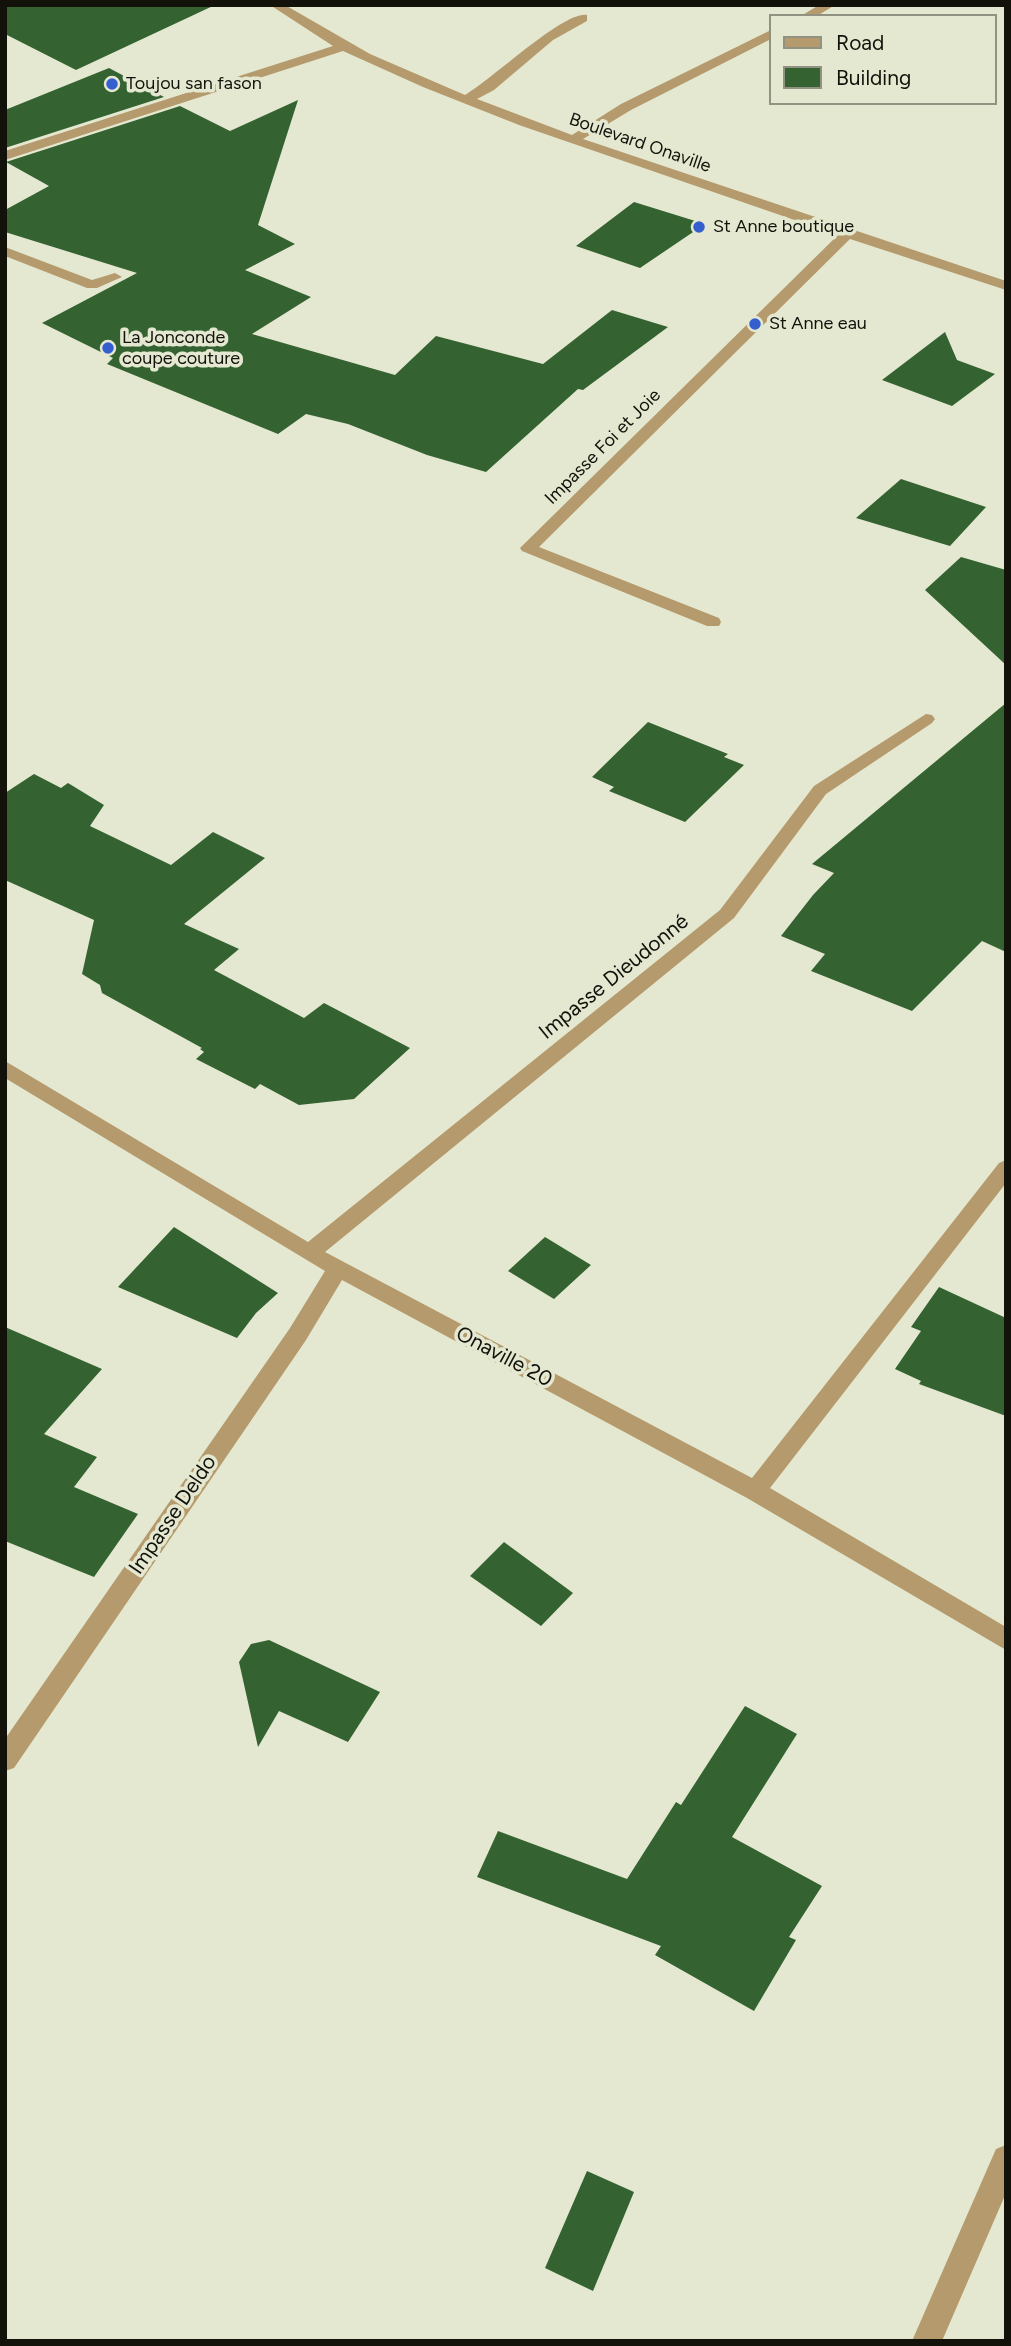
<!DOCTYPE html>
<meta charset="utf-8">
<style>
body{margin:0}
#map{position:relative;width:1011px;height:2346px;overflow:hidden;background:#e5e8d1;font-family:Figtree,sans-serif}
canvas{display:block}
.frame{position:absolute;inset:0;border:7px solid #12120b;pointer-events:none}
.legend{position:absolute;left:769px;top:14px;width:228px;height:91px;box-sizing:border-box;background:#e5e8d1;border:2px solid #919282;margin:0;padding:9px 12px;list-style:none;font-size:21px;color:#12120b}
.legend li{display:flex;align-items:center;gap:14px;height:35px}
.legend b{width:35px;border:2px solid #919282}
</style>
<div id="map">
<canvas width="1011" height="2346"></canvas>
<div class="frame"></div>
<ul class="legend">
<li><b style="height:9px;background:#b49a6c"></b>Road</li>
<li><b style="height:19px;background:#346331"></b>Building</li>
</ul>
</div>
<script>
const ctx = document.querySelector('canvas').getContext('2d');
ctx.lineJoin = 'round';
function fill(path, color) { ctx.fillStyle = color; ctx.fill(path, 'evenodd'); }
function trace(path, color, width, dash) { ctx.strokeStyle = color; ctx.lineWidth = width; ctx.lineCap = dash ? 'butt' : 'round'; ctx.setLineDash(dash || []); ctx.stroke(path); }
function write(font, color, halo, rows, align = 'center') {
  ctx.font = font + ' Figtree,sans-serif'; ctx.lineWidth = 7; ctx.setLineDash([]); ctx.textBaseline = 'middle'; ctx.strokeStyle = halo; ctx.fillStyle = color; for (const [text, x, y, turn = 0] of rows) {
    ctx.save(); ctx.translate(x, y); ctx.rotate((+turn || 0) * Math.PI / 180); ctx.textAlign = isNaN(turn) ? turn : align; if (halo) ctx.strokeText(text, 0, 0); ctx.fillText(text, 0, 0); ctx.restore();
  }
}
const building = new Path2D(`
 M 5,5 L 215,5 L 76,70 L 5,34 Z
 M 109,68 L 164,97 L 5,148 L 5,110 Z
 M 298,100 L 258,225 L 295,244 L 245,270 L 311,297 L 252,334 L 395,375 L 436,336 L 543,364 L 612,310 L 668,327 L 583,390 L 578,389 L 486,472 L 427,455 L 348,424 L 306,414 L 278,434 L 107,364 L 113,358 L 42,323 L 137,273 L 5,232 L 5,210 L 49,186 L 6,162 L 180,106 L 230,131 Z
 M 634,202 L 705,224 L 640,268 L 576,246 Z
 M 945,332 L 957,360 L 995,374 L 952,406 L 882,380 Z
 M 901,479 L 986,507 L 950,546 L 856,518 Z
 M 961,557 L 1006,570 L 1006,665 L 925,590 Z
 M 1006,703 L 1006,952 L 982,941 L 912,1011 L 811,971 L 825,954 L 781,936 L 813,895 L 834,873 L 812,864 Z
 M 648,722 L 728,754 L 724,757 L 744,765 L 685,822 L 609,791 L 614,787 L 592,777 Z
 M 34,774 L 61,788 L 68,783 L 104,805 L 90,826 L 171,865 L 213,832 L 265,858 L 184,924 L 239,949 L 214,970 L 304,1018 L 324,1003 L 410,1048 L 354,1099 L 299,1105 L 260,1084 L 255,1089 L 196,1059 L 204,1052 L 200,1049 L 202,1048 L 102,993 L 100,985 L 82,974 L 94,920 L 5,880 L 5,793 Z
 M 174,1227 L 278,1293 L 256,1313 L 237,1338 L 118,1287 Z
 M 545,1237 L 591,1265 L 554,1299 L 508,1271 Z
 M 939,1287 L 1006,1318 L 1006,1416 L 919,1384 L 921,1381 L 895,1369 L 921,1331 L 911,1327 Z
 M 5,1327 L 102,1369 L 44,1434 L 97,1457 L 74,1487 L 138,1514 L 94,1577 L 5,1541 Z
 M 504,1542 L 573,1593 L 541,1626 L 470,1576 Z
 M 269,1640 L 380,1692 L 348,1742 L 279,1711 L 258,1747 L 239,1662 L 251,1644 Z
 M 745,1706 L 797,1734 L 732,1837 L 822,1886 L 789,1937 L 796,1940 L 754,2011 L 655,1955 L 661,1946 L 477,1877 L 498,1831 L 627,1879 L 676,1802 L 681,1805 Z
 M 587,2171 L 634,2192 L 593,2291 L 545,2268 Z`);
const minor = new Path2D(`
 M 270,5 L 285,5 L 370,54 L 465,95 C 492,80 563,11 587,15 L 587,21 L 553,40 L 494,90 L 477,99 L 572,135 L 621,104 L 771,30 L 771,39 L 631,110 L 583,139 L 1006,281 L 1006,290 L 850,239 L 539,547 L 719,618 L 721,622 L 719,626 L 707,626 L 522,551 L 520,548 L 838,235 L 519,125 L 423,87 L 343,51 L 5,160 L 5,151 L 333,46 Z
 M 819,5 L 835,5 L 817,16 L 801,16 Z
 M 5,247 L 92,280 L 115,273 L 122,277 L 97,288 L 87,288 L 5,256 Z
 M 926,714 L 932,715 L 935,719 L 932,723 L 826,794 L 734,918 L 325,1252 L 752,1478 L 999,1163 L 1006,1160 L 1006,1183 L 770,1488 L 1006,1627 L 1006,1650 L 747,1498 L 342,1280 L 306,1340 L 14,1768 L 5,1771 L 5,1739 L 290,1328 L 325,1271 L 5,1078 L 5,1061 L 308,1242 L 720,910 L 814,786 Z
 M 1006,2145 L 1006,2193 L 942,2341 L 912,2341 L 996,2149 Z`);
const markers = [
 [112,84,7,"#355fcf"],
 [699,227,7,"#355fcf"],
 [755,324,7,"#355fcf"],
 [108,348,7,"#355fcf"]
];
const farPoinames = [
 ["Toujou san fason",126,84],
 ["St Anne boutique",713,227],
 ["St Anne eau",769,324],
 ["La Jonconde",122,338],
 ["coupe couture",122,359]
];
const farStreetnames = [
 ["Boulevard Onaville",640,143,19],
 ["Impasse Foi et Joie",603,447,-45]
];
const streetNames = [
 ["Impasse Dieudonné",614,977,-39],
 ["Onaville 20",504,1357,28],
 ["Impasse Deldo",173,1515,-56]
];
fill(building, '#346331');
fill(minor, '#b49a6c');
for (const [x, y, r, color] of markers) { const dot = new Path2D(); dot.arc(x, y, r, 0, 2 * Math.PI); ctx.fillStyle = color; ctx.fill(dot); trace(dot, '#e5e8d1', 2.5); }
write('18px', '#12120b', '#e5e8d1', farPoinames, 'left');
write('18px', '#12120b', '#e5e8d1', farStreetnames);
write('21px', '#12120b', '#e5e8d1', streetNames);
</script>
